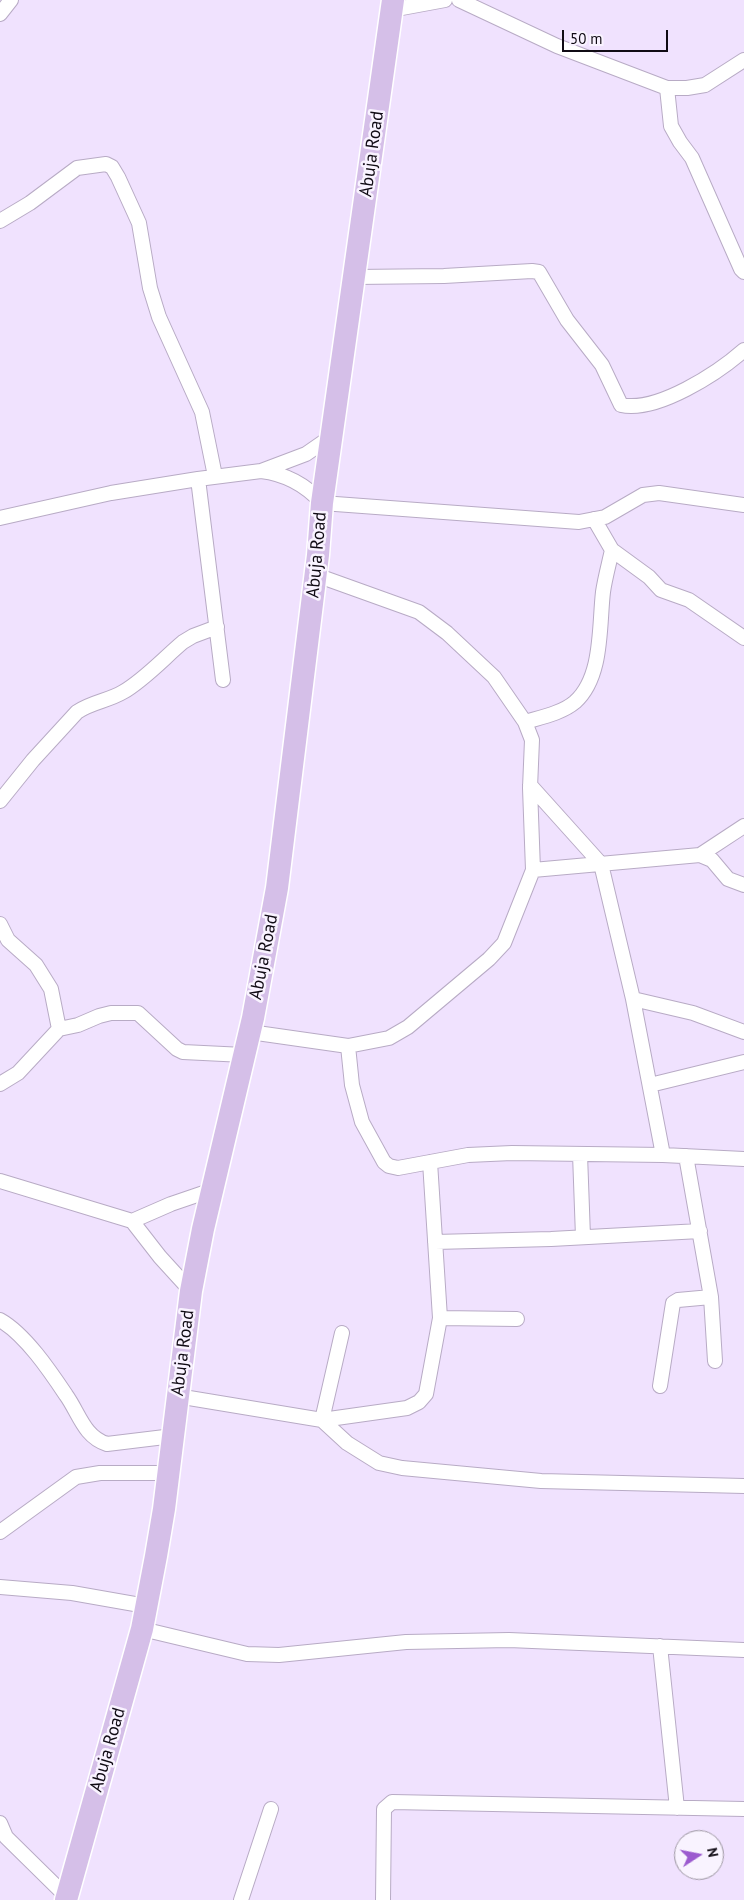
<!DOCTYPE html>
<style>
body{margin:0}
#map{position:relative;width:744px;height:1900px;overflow:hidden;background:#f0e2fe;font-family:"PT Sans",sans-serif}
canvas{display:block}
.north{position:absolute;left:674px;top:1830px;width:50px;height:50px;box-sizing:border-box;background:#f9f3ff;border:1px solid #9c96a1;border-radius:50%;rotate:79deg;font-size:14px;font-weight:700;line-height:20px;text-align:center;color:#100b14}
.north::after{content:'';display:block;margin:auto;width:18px;height:22px;background:#9c5acf;clip-path:polygon(50% 0,100% 100%,50% 72%,0 100%)}
.scale{position:absolute;left:562px;top:30px;width:106px;height:22px;box-sizing:border-box;border:2px solid #100b14;border-top:0;padding-left:6px;font-size:15px;line-height:18px;white-space:nowrap;color:#100b14;-webkit-text-stroke:4px #f9f3ff;paint-order:stroke}
</style>
<div id="map">
<canvas width="744" height="1900"></canvas>
<div class="north">N</div>
<div class="scale">50 m</div>
</div>
<script>
const ctx = document.querySelector('canvas').getContext('2d');
ctx.lineJoin = 'round';
function trace(path, color, width, dash) { ctx.strokeStyle = color; ctx.lineWidth = width; ctx.lineCap = dash ? 'butt' : 'round'; ctx.setLineDash(dash || []); ctx.stroke(path); }
function write(font, color, halo, rows, align = 'center') {
  ctx.font = font + ' "PT Sans",sans-serif'; ctx.lineWidth = 5; ctx.setLineDash([]); ctx.textBaseline = 'middle'; ctx.strokeStyle = halo; ctx.fillStyle = color; for (const [text, x, y, turn = 0] of rows) {
    ctx.save(); ctx.translate(x, y); ctx.rotate((+turn || 0) * Math.PI / 180); ctx.textAlign = isNaN(turn) ? turn : align; if (halo) ctx.strokeText(text, 0, 0); ctx.fillText(text, 0, 0); ctx.restore();
  }
}
const minor = new Path2D(`
 M 459,0 L 557,46 L 667,88 L 687,88 L 705,85 L 744,60
 M 391,10 L 445,0
 M 0,14 L 11,0
 M 667,88 L 671,126 L 680,142 L 692,158 L 741,269 L 744,272
 M 0,221 L 30,203 L 77,168 L 106,164 L 112,167 L 118,177 L 139,223 L 150,288 L 159,317 L 202,412 L 215,476
 M 355,277 L 444,276 L 532,271 L 539,272 L 567,320 L 602,365 L 621,405 C 657,413 718,373 744,350
 M 261,471 C 286,474 305,484 322,503 L 579,522 L 605,517 L 643,495 L 659,493 L 744,505
 M 198,479 L 223,680
 M 0,518 L 111,493 L 198,479 L 261,471 L 306,454 L 332,436
 M 594,519 L 612,550 L 649,577 L 661,590 L 689,600 L 744,638
 M 525,722 C 542,717 562,713 575,702 C 603,677 599,626 603,592 C 605,578 609,564 612,550
 M 530,785 L 601,864 L 633,999 L 663,1155
 M 0,801 L 33,760 L 77,712 C 91,702 108,701 123,692 C 144,680 164,658 183,642 L 193,636 L 217,627
 M 700,855 L 712,860 L 728,879 L 744,885
 M 533,870 L 700,855 L 744,826
 M 0,924 L 8,940 L 36,965 L 51,989 L 59,1029
 M 633,999 L 693,1013 L 744,1032
 M 250,1032 L 348,1046 L 389,1038 L 408,1027 L 489,959 L 504,943 L 533,870 L 530,788 L 532,740 L 525,722 L 494,677 L 447,633 L 419,612 L 316,575
 M 348,1046 L 352,1085 L 362,1122 L 384,1162 L 389,1166 L 398,1168 L 468,1155 L 512,1153 L 663,1155 L 744,1159
 M 0,1084 L 18,1073 L 59,1029 L 78,1025 L 99,1016 L 111,1013 L 138,1013 L 177,1049 L 183,1052 L 244,1055
 M 650,1085 L 744,1062
 M 580,1154 L 583,1237
 M 686,1156 L 711,1297 L 715,1361
 M 0,1181 L 132,1221 L 160,1257 L 191,1291
 M 132,1221 L 171,1204 L 212,1190
 M 435,1242 L 551,1239 L 700,1231
 M 440,1318 L 517,1319
 M 0,1320 C 25,1334 50,1371 66,1395 C 79,1413 84,1437 107,1444 L 173,1436
 M 342,1333 L 322,1420 L 407,1408 L 419,1402 L 426,1394 L 440,1318 L 430,1162
 M 660,1386 L 673,1303 L 678,1300 L 711,1297
 M 177,1396 L 322,1420 L 347,1443 L 379,1463 L 402,1468 L 541,1481 L 744,1486
 M 0,1532 L 76,1477 L 100,1473 L 168,1473
 M 0,1587 L 72,1593 L 146,1606
 M 142,1629 L 247,1654 L 279,1655 L 406,1642 L 509,1640 L 744,1650
 M 660,1646 L 677,1808
 M 0,1823 L 6,1837 L 67,1897
 M 241,1900 L 271,1809
 M 383,1900 L 384,1809 L 392,1802 L 744,1809`);
const primary = new Path2D(`
 M 66,1900 L 142,1629 L 156,1556 L 164,1509 L 191,1291 L 203,1229 L 253,1018 L 277,888 L 318,555 L 322,503 L 393,0`);
const streetNames = [
 ["Abuja Road",372,154,-82],
 ["Abuja Road",317,555,-85],
 ["Abuja Road",264,957,-79],
 ["Abuja Road",183,1353,-83],
 ["Abuja Road",108,1750,-74]
];
trace(minor, '#b8abc5', 16);
trace(primary, '#fff', 25);
trace(minor, '#fff', 14);
trace(primary, '#d5bfe8', 22);
write('18px', '#100b14', '#f9f3ff', streetNames);
</script>
